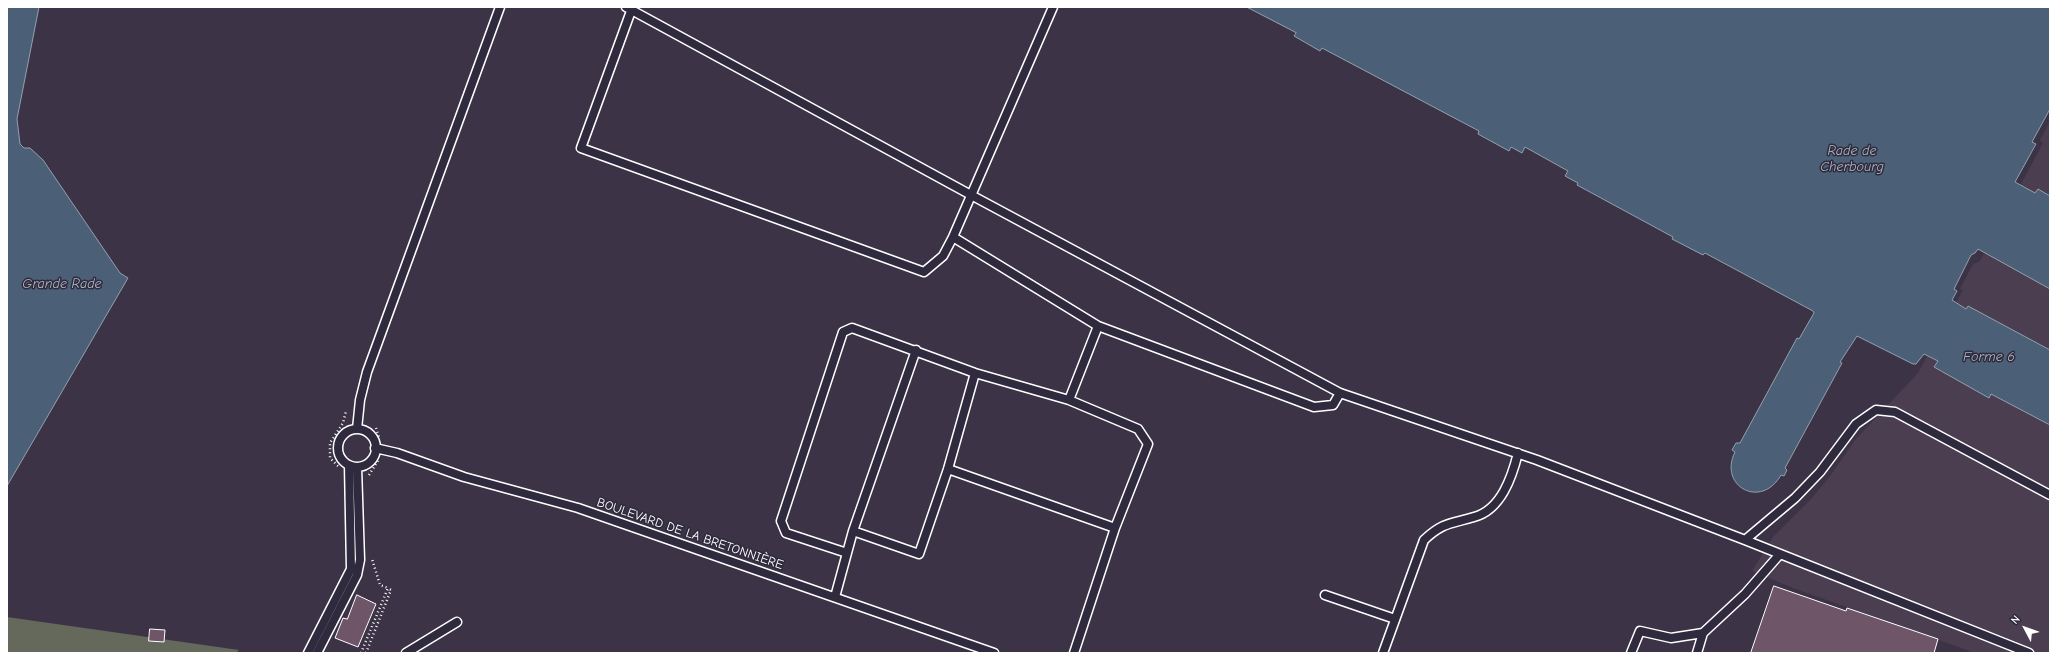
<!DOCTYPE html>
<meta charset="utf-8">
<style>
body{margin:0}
#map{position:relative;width:2057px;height:660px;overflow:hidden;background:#3c3346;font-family:"Comic Neue",sans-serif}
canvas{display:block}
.frame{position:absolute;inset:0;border:8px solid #fff;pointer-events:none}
.north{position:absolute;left:2005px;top:608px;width:40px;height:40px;-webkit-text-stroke:3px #2f2a3d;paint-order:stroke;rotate:311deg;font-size:11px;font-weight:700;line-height:16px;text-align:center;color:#fff}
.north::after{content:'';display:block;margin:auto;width:14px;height:18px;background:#fff;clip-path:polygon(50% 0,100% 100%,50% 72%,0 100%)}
</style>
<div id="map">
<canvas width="2057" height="660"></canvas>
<div class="frame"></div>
<div class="north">N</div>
</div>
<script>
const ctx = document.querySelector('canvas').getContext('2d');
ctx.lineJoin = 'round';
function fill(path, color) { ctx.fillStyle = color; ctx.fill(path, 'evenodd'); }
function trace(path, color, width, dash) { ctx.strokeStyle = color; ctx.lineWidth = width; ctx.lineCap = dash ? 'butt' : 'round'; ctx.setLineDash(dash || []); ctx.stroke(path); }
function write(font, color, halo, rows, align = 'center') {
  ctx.font = font + ' "Comic Neue",sans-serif'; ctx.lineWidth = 3; ctx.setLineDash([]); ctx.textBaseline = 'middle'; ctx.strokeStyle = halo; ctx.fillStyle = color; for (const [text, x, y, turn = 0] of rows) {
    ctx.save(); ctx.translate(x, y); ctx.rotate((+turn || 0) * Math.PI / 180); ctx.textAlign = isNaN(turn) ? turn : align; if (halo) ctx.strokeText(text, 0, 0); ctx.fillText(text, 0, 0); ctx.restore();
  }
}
const built = new Path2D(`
 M 2050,121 L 2050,653 L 1975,653 L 1793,588 L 1752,571 L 1773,537 L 1812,498 L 1830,476 L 1856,439 L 1918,373 L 1963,290 L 1960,289 L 1973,264 L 1980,261 L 2043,143 L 2040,140 Z`);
const green = new Path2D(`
 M 7,617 L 239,650 L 236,653 L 7,653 Z`);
const water = new Path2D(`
 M 7,7 L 39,7 L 17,119 L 20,144 L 24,148 L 30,148 L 43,160 L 120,273 L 128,278 L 7,486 Z
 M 1247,7 L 2050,7 L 2050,109 L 2032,142 L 2036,144 L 2015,182 L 2035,193 L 2038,189 L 2050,196 L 2050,289 L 1978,249 L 1975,253 L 1971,255 L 1954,289 L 1957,291 L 1952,300 L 1966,309 L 1968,306 L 2050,350 L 2050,425 L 1991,394 L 1989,398 L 1934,367 L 1938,361 L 1924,354 L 1916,364 L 1913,364 L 1857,336 L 1840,362 L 1842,363 L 1785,468 L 1787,470 L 1784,476 L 1781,475 C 1761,510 1718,486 1735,452 L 1732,450 L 1736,443 L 1740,443 L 1797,338 L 1799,339 L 1814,313 L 1813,311 L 1705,253 L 1703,255 L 1672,239 L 1673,237 L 1577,185 L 1578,183 L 1565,176 L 1568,171 L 1525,147 L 1522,153 L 1511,147 L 1509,151 L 1478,134 L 1479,131 L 1322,48 L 1320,51 L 1294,36 L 1296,33 Z`);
const building = new Path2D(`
 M 1774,586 L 1846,611 L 1847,608 L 1938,639 L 1934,653 L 1751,653 Z
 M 357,595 L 376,604 L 358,647 L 335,638 L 343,618 L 347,619 Z
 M 150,629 L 165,630 L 164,642 L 149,641 Z`);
const path = new Path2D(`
 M 376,428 L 379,437
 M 338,466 L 330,458 L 330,443 L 343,423 L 346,411
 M 369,475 L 379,459
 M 361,653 L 388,588 L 380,585 L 372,559
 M 366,653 L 391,590 L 388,588`);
const service = new Path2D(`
 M 626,7 L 971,195 L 1340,393 L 1537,460 L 1745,540 L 2029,653
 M 631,11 L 581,148 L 924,272 L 943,256 L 953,237 L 1053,7
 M 953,237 L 1098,326 L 1314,407 L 1333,405 L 1340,393
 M 1069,400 L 1098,326
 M 357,429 L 360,400 L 367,372 L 500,7
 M338 448a19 19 0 1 1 38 0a19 19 0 1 1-38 0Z
 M 375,448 L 397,453 L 464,477 L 578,508 L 994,653
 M 948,469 L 1115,528
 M 853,531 L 919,554 L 948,469 L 975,373
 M 1745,540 L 1795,498 L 1820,472 L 1856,424 L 1876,410 L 1895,412 L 2050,495
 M 847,553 L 786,533 L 781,521 L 843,332 L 852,328 L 975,373 L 1069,400 L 1138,429 L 1148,444 L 1115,528 L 1074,653
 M 1325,595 L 1395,619
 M 835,597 L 853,531 L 916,350
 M 308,653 L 351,569 L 349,465
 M 317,653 L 357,575 L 360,560 L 357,467
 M 406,653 L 457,622
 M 1383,653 L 1424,540 C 1443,522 1451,524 1474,517 C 1501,510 1512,477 1518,453
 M 1631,653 L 1640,631 L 1671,638 L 1703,633
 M 1697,653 L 1703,633 L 1745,594 L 1780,554`);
const streetNames = [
 ["BOULEVARD DE LA BRETONNIÈRE",690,534,19]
];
const waterNames = [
 ["Rade de",1852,151],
 ["Cherbourg",1852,167],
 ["Grande Rade",62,284],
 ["Forme 6",1989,357]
];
fill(built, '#4b3e50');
fill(green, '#65695b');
fill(water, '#4b6076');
trace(water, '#93a0ad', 1);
fill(building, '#6e5668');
trace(building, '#fff', 1);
trace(service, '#fff', 11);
trace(path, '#fff', 2.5, [1, 3]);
trace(service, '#2f2a3d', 8);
write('13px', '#fff', '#2f2a3d', streetNames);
write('italic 14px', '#aeb7c1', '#2f2a3d', waterNames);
</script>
